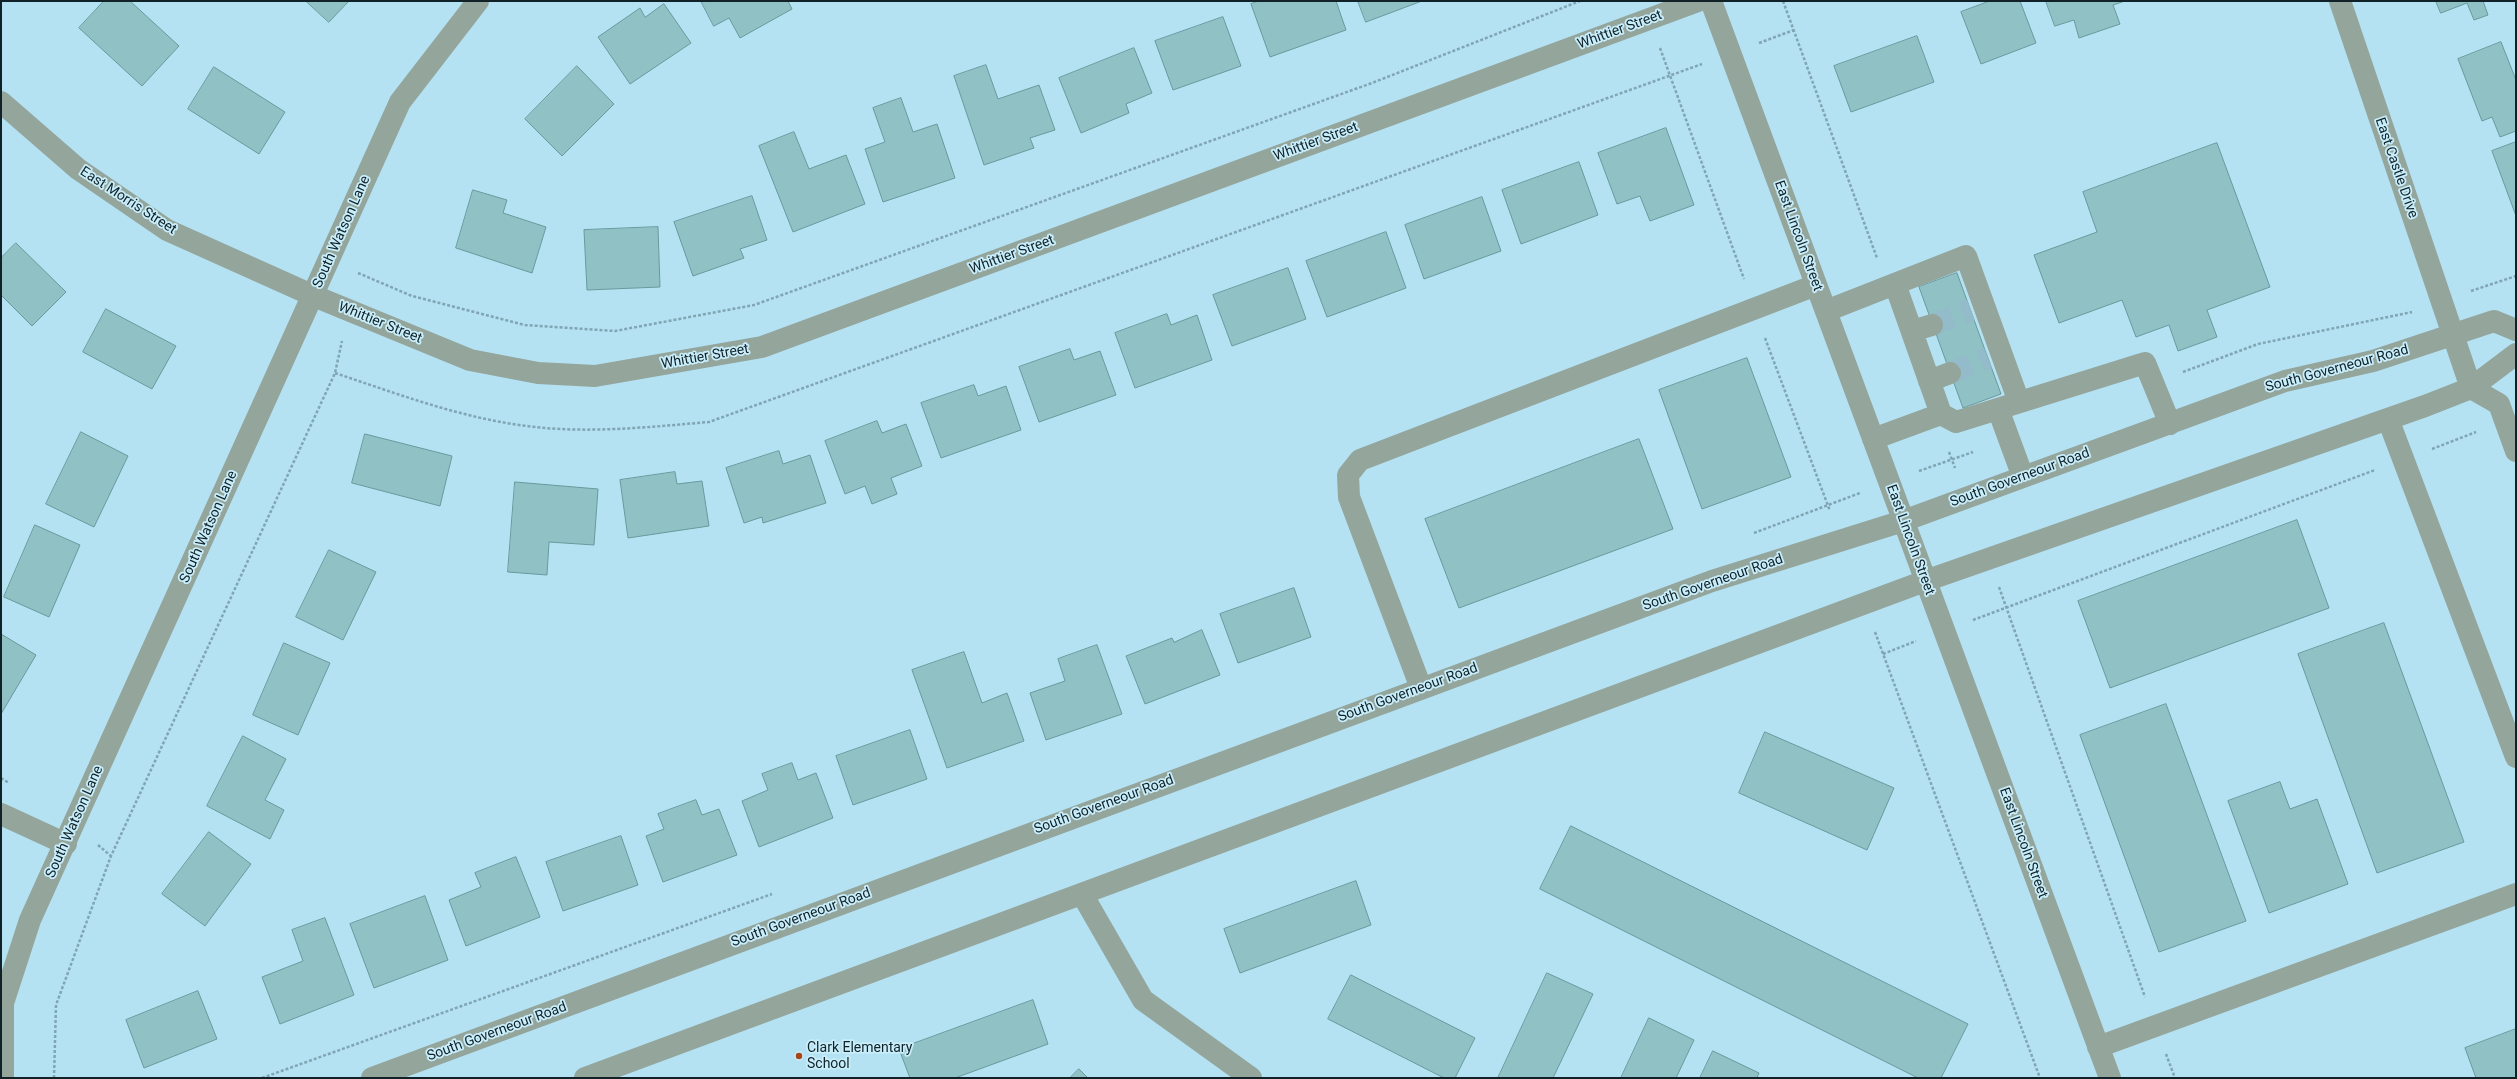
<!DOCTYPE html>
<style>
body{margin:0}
#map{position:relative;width:2517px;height:1079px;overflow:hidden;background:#b4e2f3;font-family:Roboto,sans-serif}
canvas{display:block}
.frame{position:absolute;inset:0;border:2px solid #102127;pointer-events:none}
</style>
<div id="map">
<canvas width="2517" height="1079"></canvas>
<div class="frame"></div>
</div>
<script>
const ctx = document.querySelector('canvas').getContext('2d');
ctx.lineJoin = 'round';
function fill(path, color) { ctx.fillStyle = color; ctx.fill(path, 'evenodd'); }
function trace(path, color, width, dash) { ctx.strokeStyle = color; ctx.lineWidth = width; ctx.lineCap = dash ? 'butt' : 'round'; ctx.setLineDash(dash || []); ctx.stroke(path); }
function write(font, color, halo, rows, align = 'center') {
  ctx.font = font + ' Roboto,sans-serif'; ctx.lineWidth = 3.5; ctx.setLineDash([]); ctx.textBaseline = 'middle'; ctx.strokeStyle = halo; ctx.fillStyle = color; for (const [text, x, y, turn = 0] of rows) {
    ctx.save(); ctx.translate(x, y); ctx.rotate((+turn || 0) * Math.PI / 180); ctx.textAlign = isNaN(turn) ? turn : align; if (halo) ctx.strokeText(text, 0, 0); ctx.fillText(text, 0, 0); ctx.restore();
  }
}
const building = new Path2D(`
 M 104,1 L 130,1 L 179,46 L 142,86 L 79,28 Z
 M 306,1 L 349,1 L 329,22 Z
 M 701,1 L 788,1 L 792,9 L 740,38 L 729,18 L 714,26 Z
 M 1259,1 L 1336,1 L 1346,30 L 1270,57 L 1251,4 Z
 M 1358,1 L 1422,1 L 1366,22 Z
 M 1990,1 L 2020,1 L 2036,43 L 1981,64 L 1961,12 Z
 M 2046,1 L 2125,1 L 2113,5 L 2120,24 L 2079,38 L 2074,20 L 2055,26 Z
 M 2436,1 L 2483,1 L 2488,15 L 2474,20 L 2467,3 L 2441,13 Z
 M 664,4 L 691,43 L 630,84 L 598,37 L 640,8 L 645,17 Z
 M 1223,17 L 1241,66 L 1173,90 L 1155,41 Z
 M 1917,36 L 1934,82 L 1851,112 L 1834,66 Z
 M 2501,42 L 2516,80 L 2516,131 L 2500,137 L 2492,117 L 2482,121 L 2458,59 Z
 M 1134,48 L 1152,93 L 1126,104 L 1129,113 L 1081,133 L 1059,78 Z
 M 986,65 L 998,99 L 1039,85 L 1055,130 L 1030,138 L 1034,148 L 984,165 L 954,76 Z
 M 577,66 L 614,104 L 562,156 L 525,119 Z
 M 214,67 L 285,112 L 259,154 L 188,109 Z
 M 901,98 L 913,132 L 937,124 L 955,178 L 883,202 L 865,149 L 885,142 L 873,108 Z
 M 1666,128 L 1694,205 L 1650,221 L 1640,196 L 1617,204 L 1598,153 Z
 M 794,132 L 809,169 L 846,155 L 865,204 L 793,232 L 759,146 Z
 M 2516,142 L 2516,216 L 2492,151 Z
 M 2217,143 L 2270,287 L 2207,310 L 2217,337 L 2178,351 L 2169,325 L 2136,337 L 2122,300 L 2059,323 L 2034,255 L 2097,232 L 2083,192 Z
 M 1579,162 L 1598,215 L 1521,244 L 1502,190 Z
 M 473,190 L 507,200 L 503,213 L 546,227 L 532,273 L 456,248 Z
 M 752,196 L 767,240 L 740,249 L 744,258 L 693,276 L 674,222 Z
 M 1482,197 L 1501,251 L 1424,279 L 1405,225 Z
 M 658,227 L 660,287 L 587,290 L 584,230 Z
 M 1386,232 L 1406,288 L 1327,317 L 1306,261 Z
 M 16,243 L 66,292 L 32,326 L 1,295 L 1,258 Z
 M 1288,268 L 1306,319 L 1232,346 L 1213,295 Z
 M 1957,273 L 2001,394 L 1963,408 L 1919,287 Z
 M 106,309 L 176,346 L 152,389 L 83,352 Z
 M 1167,314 L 1171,325 L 1197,315 L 1212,360 L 1135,388 L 1115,333 Z
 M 1070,349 L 1074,360 L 1100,351 L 1116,395 L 1039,422 L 1019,367 Z
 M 1747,358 L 1791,477 L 1702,509 L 1659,390 Z
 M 974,385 L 978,396 L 1006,386 L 1021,430 L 941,458 L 921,403 Z
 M 877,421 L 882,433 L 906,424 L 922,466 L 891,478 L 897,494 L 872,504 L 865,486 L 845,494 L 825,441 Z
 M 81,432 L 128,456 L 94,527 L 46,504 Z
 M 365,434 L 452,456 L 440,506 L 352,483 Z
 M 1639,439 L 1673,529 L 1459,608 L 1425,519 Z
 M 779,451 L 783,464 L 810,455 L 826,503 L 763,523 L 762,517 L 744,523 L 726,468 Z
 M 675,472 L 677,484 L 702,481 L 709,526 L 628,538 L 620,480 Z
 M 515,482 L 598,489 L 594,545 L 549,542 L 547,575 L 508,572 Z
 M 2297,520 L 2329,608 L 2110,688 L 2078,601 Z
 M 35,525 L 80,545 L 49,617 L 4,597 Z
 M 329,550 L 376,572 L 343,640 L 296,617 Z
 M 1294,588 L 1311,637 L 1238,663 L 1220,614 Z
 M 2384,623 L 2464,842 L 2377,873 L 2298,654 Z
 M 1202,630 L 1220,675 L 1145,704 L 1126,656 L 1172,638 L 1174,642 Z
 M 1,634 L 36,655 L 1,714 Z
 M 284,643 L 330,663 L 298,735 L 253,715 Z
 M 1097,645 L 1122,714 L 1046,740 L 1030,693 L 1065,681 L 1058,659 Z
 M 964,652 L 982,703 L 1007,693 L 1024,741 L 947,768 L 912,670 Z
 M 2166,704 L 2246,921 L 2159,952 L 2080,735 Z
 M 910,730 L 927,779 L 853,805 L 836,756 Z
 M 1765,732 L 1894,788 L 1867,850 L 1739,793 Z
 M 243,736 L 286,759 L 265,800 L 284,810 L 270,839 L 207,806 Z
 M 792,763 L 798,780 L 816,773 L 833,818 L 759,847 L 742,801 L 768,790 L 762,774 Z
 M 2280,782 L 2290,809 L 2317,799 L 2348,884 L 2269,913 L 2228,801 Z
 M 696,800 L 702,815 L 719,809 L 737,855 L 663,882 L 646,836 L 664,829 L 658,814 Z
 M 1571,826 L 1968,1024 L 1941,1078 L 1918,1078 L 1540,889 Z
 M 209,832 L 251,864 L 205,926 L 162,894 Z
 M 621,836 L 638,885 L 563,911 L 546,862 Z
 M 516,857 L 540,917 L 466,946 L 449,900 L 481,887 L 475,873 Z
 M 1356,881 L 1371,925 L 1240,973 L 1224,929 Z
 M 425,896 L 448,960 L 374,988 L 350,924 Z
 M 325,918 L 354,995 L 280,1024 L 262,977 L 303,961 L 292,930 Z
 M 1547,973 L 1593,994 L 1553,1078 L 1498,1078 Z
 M 1351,975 L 1475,1038 L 1455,1078 L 1444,1078 L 1328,1019 Z
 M 198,991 L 217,1039 L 144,1068 L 126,1020 Z
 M 1033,1000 L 1048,1044 L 955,1078 L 910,1078 L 899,1049 Z
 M 1649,1018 L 1694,1040 L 1676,1078 L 1621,1078 Z
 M 2516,1029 L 2516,1078 L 2476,1078 L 2465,1048 Z
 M 1713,1051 L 1759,1073 L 1757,1078 L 1700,1078 Z
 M 1079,1069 L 1088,1078 L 1070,1078 Z`);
const minorTunnel = new Path2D(`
 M 1932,325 L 1971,310
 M 1950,373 L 1988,358`);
const path = new Path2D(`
 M 1783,1 L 1877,258
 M 1759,43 L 1794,30
 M 1660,48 L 1744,279
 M 358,273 L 412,296 L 525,325 L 615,331 L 754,305 L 1372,83 L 1580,1
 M 2471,291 L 2516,276
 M 1765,338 L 1830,511
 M 2183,372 L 2258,344 L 2412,312
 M 335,373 C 398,394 461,418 527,426 C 587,434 649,427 709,422 L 1702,64
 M 2432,449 L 2476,432
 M 1949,452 L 1955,468
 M 1919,471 L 1973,452
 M 1754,533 L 1860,493
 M 1999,587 L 2145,997
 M 1973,620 L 2375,470
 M 1875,632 L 2040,1078
 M 1883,654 L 1916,641
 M 1,778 L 9,783
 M 98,845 L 111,856
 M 2166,1054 L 2175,1078
 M 54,1078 L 56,1005 L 111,856 L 335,373 L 342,341
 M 262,1078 L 772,894`);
const minor = new Path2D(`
 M 1711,1 L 2110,1078
 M 2340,1 L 2471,388 L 2499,404 L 2516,451
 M 1,102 L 78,169 L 167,230 L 314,296 L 470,360 L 538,373 L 595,376 L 762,347 L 1698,1
 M 1895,284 L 1941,414
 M 1826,311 L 1966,256 L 2019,402
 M 1912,331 L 1932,325
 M 1929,381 L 1950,373
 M 1998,409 L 2023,477
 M 2388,419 L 2516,757
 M 1873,439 L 1941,414 L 1956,422 L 2145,363 L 2170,424
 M 1421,688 L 1349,497 L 1348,475 L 1360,460 L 1816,285
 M 1,814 L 66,844
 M 1082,894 L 1143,1000 L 1251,1078
 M 2098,1047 L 2516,894
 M 3,1078 L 3,1003 L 30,920 L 400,102 L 478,1
 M 372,1078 L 1712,581 L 1903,521 L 2285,381 L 2373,361 L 2494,321 L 2516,330
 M 585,1078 L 1925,581 L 2425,406 L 2471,388 L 2516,354`);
const markers = [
 [799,1056,4,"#a94416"]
];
const streetNames = [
 ["Whittier Street",1620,30,-20],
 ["Whittier Street",1316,142,-20],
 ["East Castle Drive",2396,168,71],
 ["East Morris Street",128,201,33],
 ["South Watson Lane",342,232,-66],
 ["East Lincoln Street",1798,236,70],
 ["Whittier Street",1012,255,-20],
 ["Whittier Street",380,323,22],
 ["Whittier Street",705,357,-10],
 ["South Governeour Road",2337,369,-15],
 ["South Governeour Road",2020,478,-20],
 ["South Watson Lane",209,527,-66],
 ["East Lincoln Street",1910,540,70],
 ["South Governeour Road",1713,583,-19],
 ["South Governeour Road",1408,693,-20],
 ["South Governeour Road",1104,805,-20],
 ["South Watson Lane",75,822,-66],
 ["East Lincoln Street",2023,843,70],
 ["South Governeour Road",801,918,-20],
 ["South Governeour Road",497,1032,-20]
];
const poiNames = [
 ["Clark Elementary",807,1048],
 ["School",807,1064]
];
fill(building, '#90c2c5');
trace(building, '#68999c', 1);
trace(minorTunnel, '#93bbca', 22, [22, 11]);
trace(path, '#80a5b3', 2.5, [3, 2]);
trace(minor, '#94a59c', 22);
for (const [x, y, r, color] of markers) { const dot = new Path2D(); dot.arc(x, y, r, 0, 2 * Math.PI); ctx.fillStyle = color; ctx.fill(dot); trace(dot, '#c9eefb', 1.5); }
write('14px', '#102127', '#c9eefb', streetNames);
write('14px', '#102127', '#c9eefb', poiNames, 'left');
</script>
